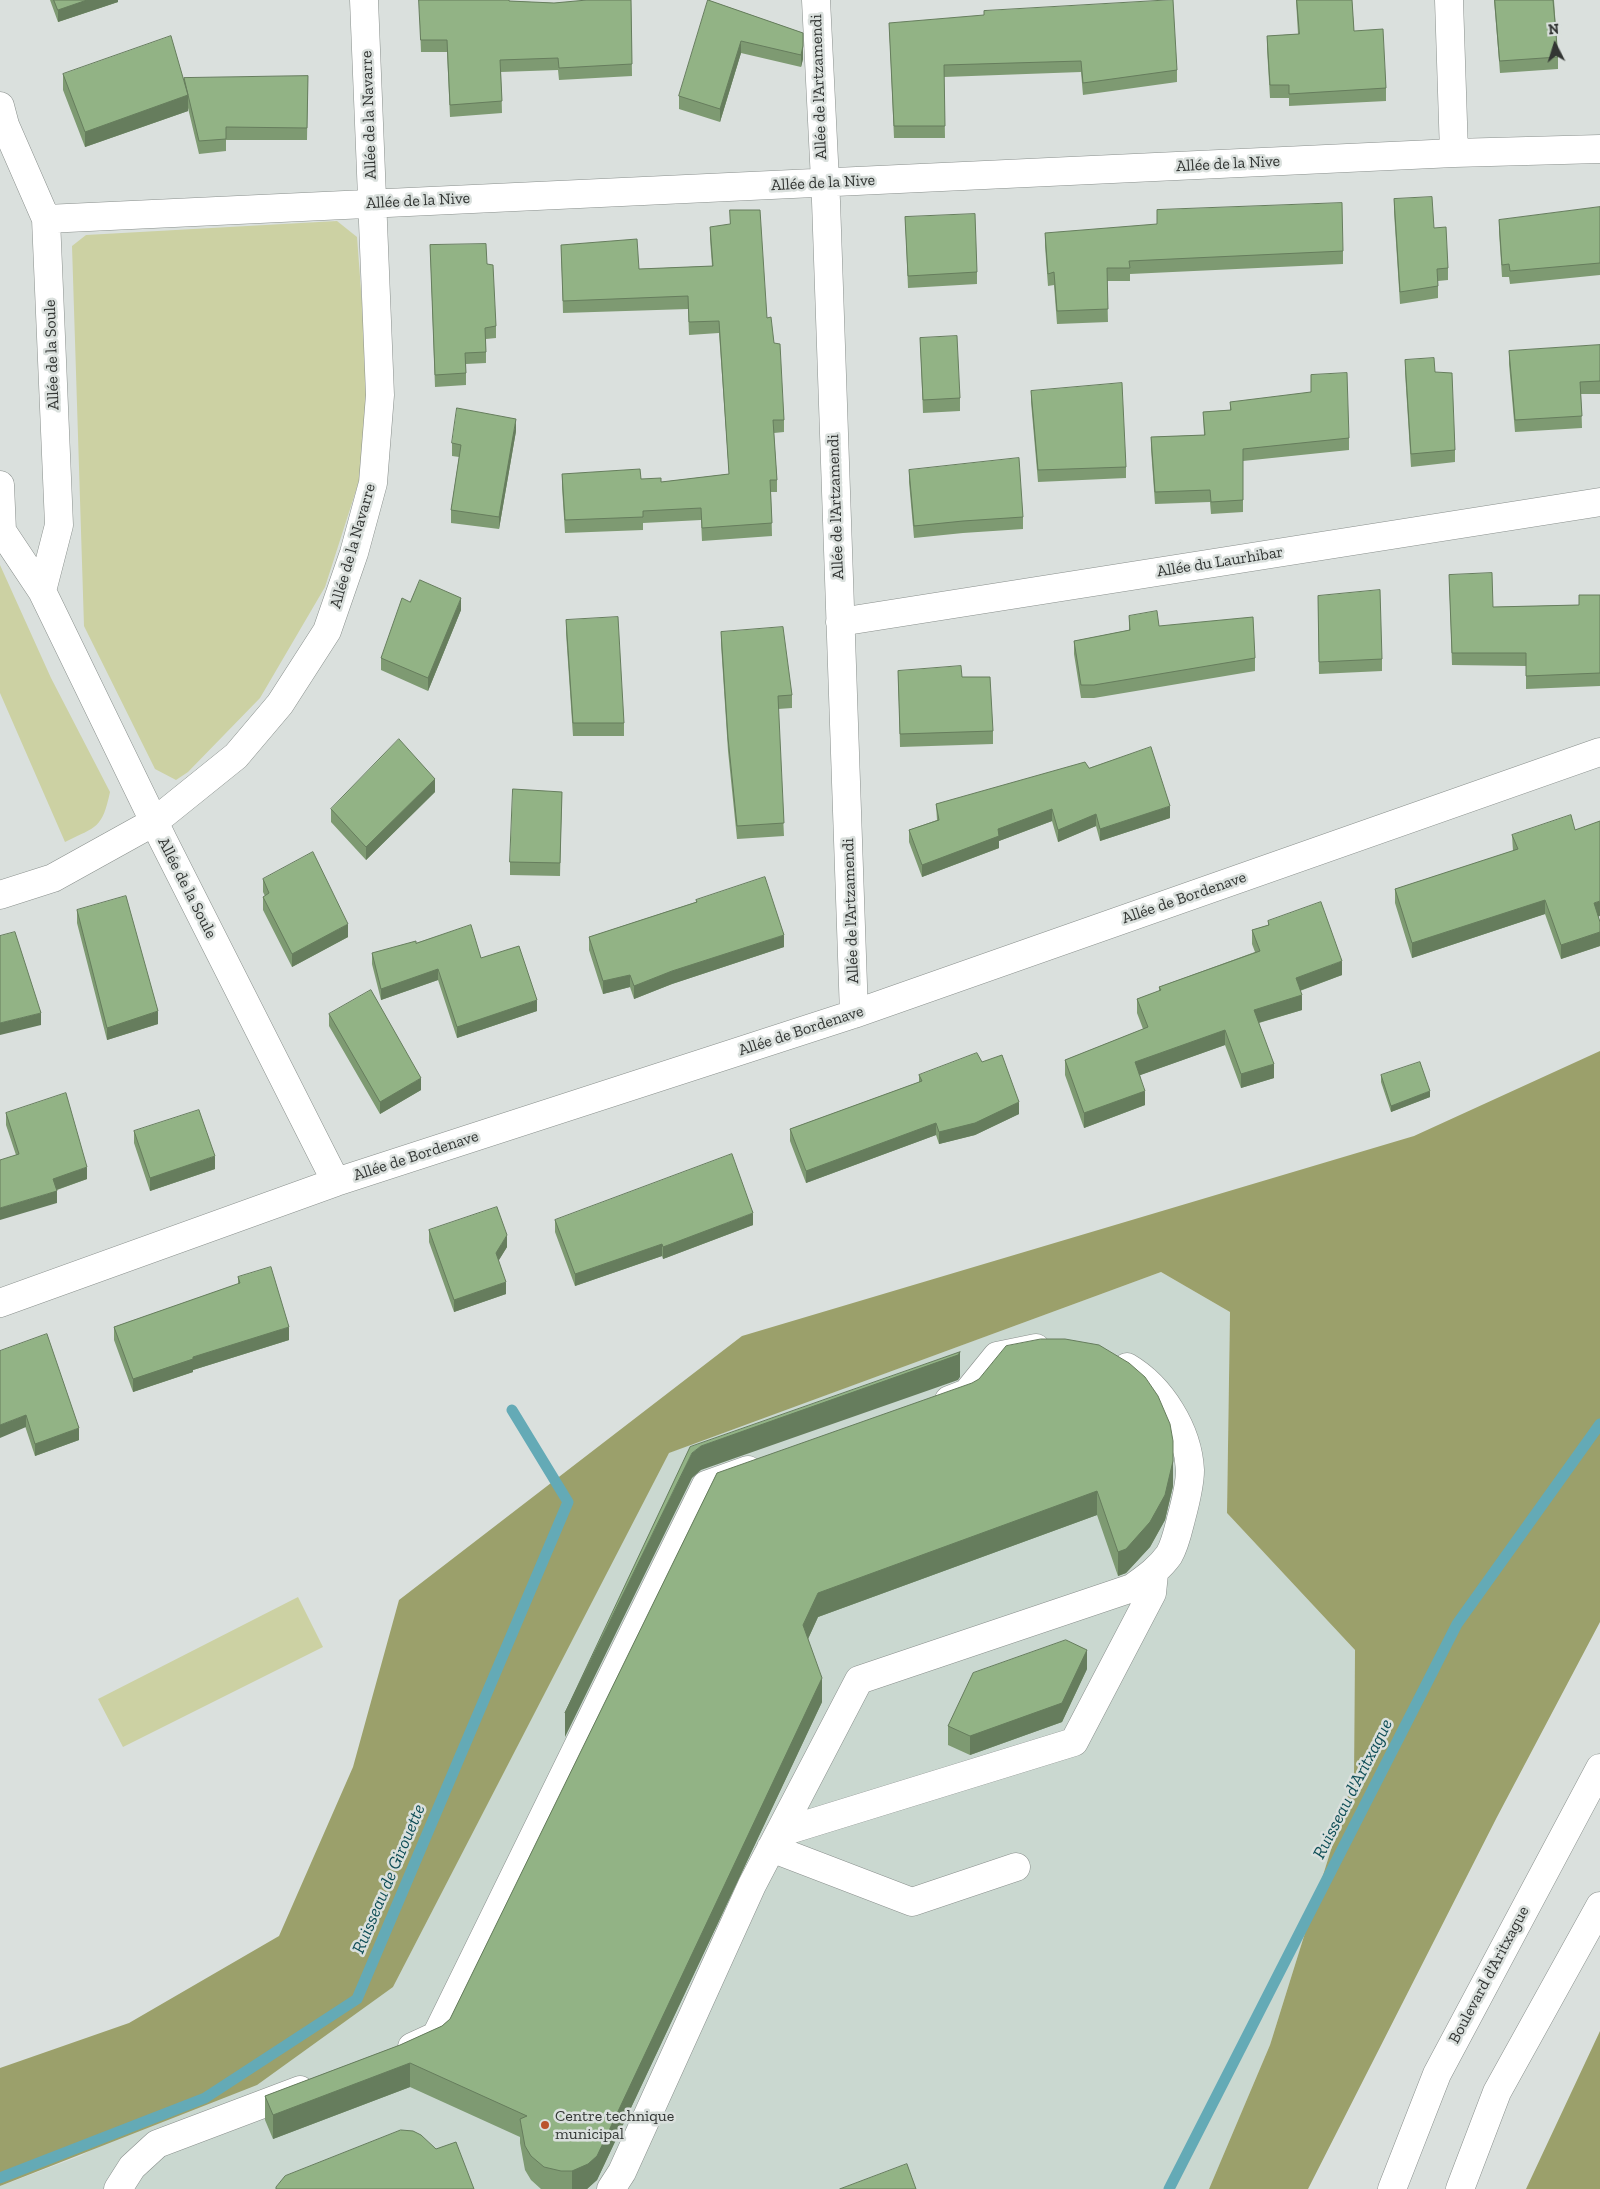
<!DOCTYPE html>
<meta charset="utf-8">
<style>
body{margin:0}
#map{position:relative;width:1600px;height:2189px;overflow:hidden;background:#dae0dd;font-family:"Zilla Slab",serif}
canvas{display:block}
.north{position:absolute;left:1530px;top:20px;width:50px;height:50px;-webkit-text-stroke:4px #dae0dd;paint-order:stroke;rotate:355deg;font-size:14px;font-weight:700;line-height:20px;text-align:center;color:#323533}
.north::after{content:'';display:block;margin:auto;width:18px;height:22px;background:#323533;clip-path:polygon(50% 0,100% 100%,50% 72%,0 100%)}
</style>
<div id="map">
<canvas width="1600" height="2189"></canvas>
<div class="north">N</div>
</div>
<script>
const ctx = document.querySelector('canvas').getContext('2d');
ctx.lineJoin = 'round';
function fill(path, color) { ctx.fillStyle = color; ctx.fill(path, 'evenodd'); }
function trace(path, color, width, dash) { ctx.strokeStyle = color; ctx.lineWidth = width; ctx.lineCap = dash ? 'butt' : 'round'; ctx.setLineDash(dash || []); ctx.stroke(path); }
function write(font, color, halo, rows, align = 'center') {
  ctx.font = font + ' "Zilla Slab",serif'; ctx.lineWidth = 5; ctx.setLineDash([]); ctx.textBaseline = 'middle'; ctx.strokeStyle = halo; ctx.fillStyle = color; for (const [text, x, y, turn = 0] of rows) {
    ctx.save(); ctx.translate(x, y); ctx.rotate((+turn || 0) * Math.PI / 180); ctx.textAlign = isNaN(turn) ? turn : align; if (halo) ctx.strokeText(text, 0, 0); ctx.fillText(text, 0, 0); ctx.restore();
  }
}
const built = new Path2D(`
 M 1161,1272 L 1230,1312 L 1227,1513 L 1355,1650 L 1354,1776 L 1270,2045 L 1209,2189 L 0,2189 L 0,2186 L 80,2156 L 393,1987 L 668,1453 Z`);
const green = new Path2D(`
 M 337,221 L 357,237 L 368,383 L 360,478 L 325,587 L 260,698 L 188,772 L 176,780 L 155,769 L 84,626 L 72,246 L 86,235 Z
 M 0,565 L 51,678 L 110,792 C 102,829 97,826 65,842 L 0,693 Z
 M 298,1597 L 323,1647 L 123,1747 L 98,1699 Z`);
const forest = new Path2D(`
 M 1600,1051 L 1600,1622 L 1497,1817 L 1308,2189 L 1209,2189 L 1270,2045 L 1354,1776 L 1355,1650 L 1227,1513 L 1230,1312 L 1161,1272 L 669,1453 L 393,1987 L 257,2085 L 0,2186 L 0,2068 L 129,2023 L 279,1936 L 353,1767 L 399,1600 L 742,1336 L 1414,1136 Z
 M 1600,2031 L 1600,2189 L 1526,2189 L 1593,2046 Z`);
const stream = new Path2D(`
 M 0,2178 L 205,2098 L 357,1999 L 568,1502 L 512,1410
 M 1169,2189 L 1457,1624 L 1600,1424`);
const minor = new Path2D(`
 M 816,0 L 826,201 L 854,1014
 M 1449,0 L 1454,153
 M 0,106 L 5,125 L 46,219 L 59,525 L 42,591
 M 46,219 L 1454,153 L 1600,149
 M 0,485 L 2,531 L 42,591 L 163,840 L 336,1182
 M 840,622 L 1600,502
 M 0,895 L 53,878 L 154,822 L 236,756 L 280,704 L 327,631 L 354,553 L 373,483 L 380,395 L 364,0
 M 0,1303 L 336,1182 L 854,1014 L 1600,752
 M 949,1400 L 967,1393 L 997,1356 L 1036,1348
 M 779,1833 L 1074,1742 L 1152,1593 L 1154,1573
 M 771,1848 L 912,1902 L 1016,1867
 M 412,2047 L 436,2036 L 706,1485 L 748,1470
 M 118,2189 L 132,2167 L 157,2144 L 300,2090
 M 611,2189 L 622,2172 L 752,1885 L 859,1680 L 1132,1588 C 1146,1578 1159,1569 1169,1555 C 1175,1545 1178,1531 1181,1519 C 1185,1504 1190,1486 1190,1470 C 1188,1430 1161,1387 1127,1367`);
const major = new Path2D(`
 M 1392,2189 L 1437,2074 L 1600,1768
 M 1460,2189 L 1497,2092 L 1600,1906`);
const wall = new Path2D(`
 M 50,0 L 118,0 L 118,2 L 58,22 Z
 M 419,0 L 509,1 L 554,3 L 631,0 L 632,76 L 559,80 L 558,70 L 501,72 L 502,113 L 450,117 L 447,52 L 421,52 Z
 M 708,0 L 803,33 L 803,59 L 801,67 L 741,53 L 720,122 L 679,109 L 679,96 Z
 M 1296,0 L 1352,0 L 1354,31 L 1386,88 L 1386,101 L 1289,106 L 1289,98 L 1270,98 L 1267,49 L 1267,36 L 1298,34 Z
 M 1494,0 L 1554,0 L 1558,57 L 1558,69 L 1500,73 Z
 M 889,23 L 1177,70 L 1177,82 L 1083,95 L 1081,72 L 944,77 L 945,138 L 894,138 Z
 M 63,74 L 184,81 L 184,78 L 308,76 L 307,140 L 226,140 L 226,151 L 199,154 L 188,108 L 188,111 L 85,147 L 63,90 Z
 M 1394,199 L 1448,268 L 1448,280 L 1438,281 L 1438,298 L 1400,304 L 1394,212 Z
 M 1600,207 L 1600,275 L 1510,284 L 1509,277 L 1502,277 L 1499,232 L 1499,220 Z
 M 905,217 L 977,272 L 977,284 L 908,288 Z
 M 710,227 L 767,318 L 784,420 L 784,432 L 774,433 L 777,480 L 777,492 L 771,492 L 772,536 L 702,541 L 701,520 L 643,523 L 643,530 L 565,533 L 562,487 L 562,474 L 641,479 L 661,482 L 729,474 L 719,333 L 689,335 L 688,309 L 563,313 L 561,245 L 639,269 L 712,266 L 710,239 Z
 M 1045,233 L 1343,251 L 1343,264 L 1130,274 L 1130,281 L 1107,281 L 1108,322 L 1057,324 L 1054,285 L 1048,286 L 1045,246 Z
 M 430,245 L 487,264 L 496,326 L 496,338 L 486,339 L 486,363 L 466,364 L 466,385 L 435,387 Z
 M 920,338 L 960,398 L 960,411 L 923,413 Z
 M 1600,345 L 1600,394 L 1581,394 L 1582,428 L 1515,432 L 1509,364 L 1509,351 Z
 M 1405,360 L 1435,372 L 1455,450 L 1455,462 L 1411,467 L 1405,372 Z
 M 1031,391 L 1126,467 L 1126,478 L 1038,482 L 1031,402 Z
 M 1230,402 L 1349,438 L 1349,450 L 1243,461 L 1243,512 L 1211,514 L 1210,502 L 1155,504 L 1151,449 L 1151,437 L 1204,435 L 1203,412 L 1230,410 Z
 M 516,431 L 499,529 L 451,523 L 451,510 L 459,457 L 452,456 L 452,443 Z
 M 909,470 L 1023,517 L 1023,529 L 963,533 L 914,538 L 909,482 Z
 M 1449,575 L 1493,607 L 1579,605 L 1600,595 L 1600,686 L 1526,689 L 1526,666 L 1452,665 Z
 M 1318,596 L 1382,659 L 1382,671 L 1319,674 Z
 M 410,602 L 461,610 L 428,691 L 381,670 L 381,658 Z
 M 1129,616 L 1255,658 L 1255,671 L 1094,698 L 1081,698 L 1074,654 L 1074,641 L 1129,630 Z
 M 566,620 L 624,723 L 624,736 L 573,736 L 566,633 Z
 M 721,632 L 792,695 L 792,708 L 778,709 L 784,836 L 737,839 L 728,751 L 721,644 Z
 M 898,671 L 962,677 L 993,731 L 993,744 L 900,747 Z
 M 1089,768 L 1170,818 L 1100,841 L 1096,826 L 1058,842 L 1052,821 L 999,841 L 999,848 L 922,877 L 909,842 L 909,830 L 937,820 L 936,804 Z
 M 435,792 L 366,860 L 331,822 L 331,809 Z
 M 562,792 L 560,876 L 510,875 L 510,862 Z
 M 1512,835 L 1598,916 L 1600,922 L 1600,946 L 1561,959 L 1545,914 L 1412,958 L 1395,903 L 1395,889 L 1513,851 Z
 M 263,879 L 348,937 L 292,967 L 263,910 L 263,897 L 265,896 L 263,892 Z
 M 696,900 L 784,947 L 672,984 L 634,999 L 630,987 L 603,994 L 589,950 L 589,937 L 696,902 Z
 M 77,910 L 158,1024 L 107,1040 L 77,923 Z
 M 1268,921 L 1342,975 L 1300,991 L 1302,1010 L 1259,1023 L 1274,1078 L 1241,1088 L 1225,1045 L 1140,1075 L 1145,1105 L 1084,1128 L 1065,1075 L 1065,1060 L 1143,1029 L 1137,1013 L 1137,999 L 1159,991 L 1159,987 L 1255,952 L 1252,944 L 1252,930 L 1268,925 Z
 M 416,943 L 481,958 L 537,1011 L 457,1038 L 438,980 L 381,1000 L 372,964 L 372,953 Z
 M 329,1014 L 421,1090 L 380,1114 L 329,1026 Z
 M 982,1062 L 1019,1114 L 975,1135 L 939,1144 L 936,1135 L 806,1183 L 790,1141 L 790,1129 L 919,1082 L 919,1075 Z
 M 1381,1075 L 1430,1097 L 1391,1112 L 1381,1082 Z
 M 6,1113 L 87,1179 L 57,1190 L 57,1203 L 16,1155 L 6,1125 Z
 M 134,1131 L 215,1169 L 150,1191 L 134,1143 Z
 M 555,1220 L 753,1225 L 663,1259 L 662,1256 L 575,1286 L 555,1232 Z
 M 429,1230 L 507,1247 L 498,1261 L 506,1294 L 454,1312 L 429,1242 Z
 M 238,1277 L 289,1340 L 193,1370 L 193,1372 L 133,1392 L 114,1340 L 114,1327 L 238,1284 Z
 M 0,1351 L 79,1440 L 35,1456 Z
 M 1173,1441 L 1173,1486 L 1165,1520 L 1150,1547 L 1126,1573 L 1118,1576 L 1097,1515 L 818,1617 L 808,1639 L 822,1702 L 597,2180 L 588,2188 L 587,2189 L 541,2189 L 531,2180 L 525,2170 L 520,2143 L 520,2137 L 410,2087 L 273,2139 L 265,2120 L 265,2096 L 400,2045 L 442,2026 L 450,2019 L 717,1473 Z
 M 1087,1669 L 1062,1722 L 970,1755 L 948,1745 L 948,1726 Z`);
const shadedWall = new Path2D(`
 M 87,0 L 118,0 L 118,2 L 58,22 L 58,10 Z
 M 741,41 L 741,53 L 720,122 L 720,109 Z
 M 803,46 L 803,59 L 801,67 L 801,55 Z
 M 188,95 L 188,111 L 85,147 L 85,132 Z
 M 516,419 L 516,431 L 499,529 L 499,517 Z
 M 461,598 L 461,610 L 428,691 L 428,678 Z
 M 435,779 L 435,792 L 366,860 L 366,847 Z
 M 1170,806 L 1170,818 L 1100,841 L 1100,829 Z
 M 1052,809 L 1052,821 L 999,841 L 999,848 L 922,877 L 922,865 L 998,829 Z
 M 1096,814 L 1096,826 L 1058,842 L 1058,830 Z
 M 1545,900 L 1545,914 L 1412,958 L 1412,943 Z
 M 1600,901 L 1600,916 L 1594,918 L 1594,903 Z
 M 348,924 L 348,937 L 292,967 L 292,954 Z
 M 1600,932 L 1600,946 L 1561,959 L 1561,945 Z
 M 784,935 L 784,947 L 672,984 L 634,999 L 634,986 L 672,971 Z
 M 1342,961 L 1342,975 L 1296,992 L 1296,978 Z
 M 438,969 L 438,980 L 381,1000 L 381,989 Z
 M 630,975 L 630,987 L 603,994 L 603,981 Z
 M 1302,995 L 1302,1010 L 1254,1024 L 1254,1010 Z
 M 537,1000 L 537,1011 L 457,1038 L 457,1027 Z
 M 158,1011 L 158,1024 L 107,1040 L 107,1028 Z
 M 41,1013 L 41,1025 L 0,1035 L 0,1023 Z
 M 1225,1030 L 1225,1045 L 1135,1077 L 1135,1062 Z
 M 1274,1064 L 1274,1078 L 1241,1088 L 1241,1074 Z
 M 421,1078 L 421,1090 L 380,1114 L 380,1102 Z
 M 1145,1091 L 1145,1105 L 1084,1128 L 1084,1113 Z
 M 1430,1091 L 1430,1097 L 1391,1112 L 1391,1106 Z
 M 1019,1102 L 1019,1114 L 975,1135 L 939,1144 L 939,1132 Z
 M 936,1123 L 936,1135 L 806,1183 L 806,1171 Z
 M 215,1156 L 215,1169 L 150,1191 L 150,1178 Z
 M 87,1167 L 87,1179 L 53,1191 L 53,1179 Z
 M 57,1191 L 57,1203 L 0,1220 L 0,1208 Z
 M 753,1213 L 753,1225 L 663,1259 L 663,1247 Z
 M 507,1235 L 507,1247 L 496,1265 L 496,1253 Z
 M 662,1244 L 662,1256 L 575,1286 L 575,1274 Z
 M 506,1282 L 506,1294 L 454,1312 L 454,1300 Z
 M 289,1327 L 289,1340 L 193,1370 L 193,1372 L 133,1392 L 133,1379 L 193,1357 Z
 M 960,1352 L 960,1377 L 958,1380 L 701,1470 L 692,1478 L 565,1737 L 565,1713 L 692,1453 L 701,1446 Z
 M 26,1415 L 26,1427 L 0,1438 L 0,1425 Z
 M 79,1428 L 79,1440 L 35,1456 L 35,1444 Z
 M 1173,1461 L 1173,1486 L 1165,1520 L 1150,1547 L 1126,1573 L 1118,1576 L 1118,1552 Z
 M 1097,1491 L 1097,1515 L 818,1617 L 803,1650 L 803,1625 L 818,1593 Z
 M 1087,1650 L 1087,1669 L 1062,1722 L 970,1755 L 970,1736 Z
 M 822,1678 L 822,1702 L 597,2180 L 587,2189 L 572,2189 L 572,2171 Z
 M 410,2063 L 410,2087 L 273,2139 L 273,2115 Z`);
const building = new Path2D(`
 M 54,0 L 87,0 L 58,10 Z
 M 419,0 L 509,0 L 509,1 L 554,3 L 587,0 L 631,0 L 632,64 L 559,68 L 558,58 L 500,60 L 502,101 L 450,105 L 447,40 L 421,40 Z
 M 708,0 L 803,33 L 803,46 L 801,55 L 741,41 L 720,109 L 679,96 Z
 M 1173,0 L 1177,70 L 1083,83 L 1081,61 L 944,65 L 945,126 L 894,126 L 889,23 L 984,15 L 984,11 Z
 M 1297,0 L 1352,0 L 1354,31 L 1383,29 L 1386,88 L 1289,94 L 1289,85 L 1270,85 L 1267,36 L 1299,34 Z
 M 1495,0 L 1553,0 L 1558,57 L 1500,61 Z
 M 171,36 L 188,95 L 85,132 L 63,74 Z
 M 308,76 L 307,128 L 226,127 L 226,139 L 199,141 L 184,78 Z
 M 1432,197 L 1434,228 L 1446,227 L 1448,268 L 1437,269 L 1438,286 L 1400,292 L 1394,199 Z
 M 1342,203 L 1343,251 L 1129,261 L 1130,268 L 1107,268 L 1108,309 L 1057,311 L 1054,272 L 1048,274 L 1045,233 L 1157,224 L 1157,210 Z
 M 1600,207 L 1600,263 L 1510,271 L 1509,264 L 1502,265 L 1499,220 Z
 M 730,210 L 760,210 L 767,318 L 771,317 L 774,343 L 780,344 L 784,420 L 773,420 L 777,480 L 770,480 L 772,523 L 702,528 L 701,508 L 643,511 L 643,517 L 565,520 L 562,474 L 640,469 L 641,479 L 661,478 L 661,482 L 729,474 L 719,321 L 689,322 L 688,296 L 563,301 L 561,245 L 637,239 L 639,269 L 713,266 L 710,227 L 730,224 Z
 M 975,214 L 977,272 L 908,276 L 905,217 Z
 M 486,244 L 487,264 L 493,265 L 496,326 L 485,328 L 486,352 L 465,353 L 466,373 L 435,375 L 430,245 Z
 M 957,336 L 960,398 L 923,400 L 920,338 Z
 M 1600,345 L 1600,381 L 1580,382 L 1582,416 L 1515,420 L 1509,351 Z
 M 1434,358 L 1435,372 L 1452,373 L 1455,450 L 1411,454 L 1405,360 Z
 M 1347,373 L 1349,438 L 1243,449 L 1243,500 L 1211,502 L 1210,490 L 1155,492 L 1151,437 L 1205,435 L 1203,412 L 1231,410 L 1230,402 L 1311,392 L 1311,375 Z
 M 1122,383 L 1126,467 L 1038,470 L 1031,391 Z
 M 457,408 L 516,419 L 499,517 L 451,510 L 461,445 L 452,443 Z
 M 1019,458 L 1023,517 L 963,521 L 914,526 L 909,470 Z
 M 1492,573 L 1493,607 L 1579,605 L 1579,595 L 1600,595 L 1600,673 L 1526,676 L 1526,653 L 1452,653 L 1449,575 Z
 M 420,580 L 461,598 L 428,678 L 381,658 L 402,598 L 410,602 Z
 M 1380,590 L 1382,659 L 1319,662 L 1318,596 Z
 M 1157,611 L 1159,626 L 1253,617 L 1255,658 L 1094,685 L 1081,685 L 1074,641 L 1130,630 L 1129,616 Z
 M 618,617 L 624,723 L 573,723 L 566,620 Z
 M 783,627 L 792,695 L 778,696 L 784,823 L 737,826 L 728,738 L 721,632 Z
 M 961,666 L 962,677 L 990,677 L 993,731 L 900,734 L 898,671 Z
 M 399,739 L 435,779 L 366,847 L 331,809 Z
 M 1151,747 L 1170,806 L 1100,829 L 1096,814 L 1058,830 L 1052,809 L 998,829 L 999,836 L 922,865 L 909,830 L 939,820 L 936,804 L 1085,762 L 1089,768 Z
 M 513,789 L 562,792 L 560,863 L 510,862 Z
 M 1571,815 L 1575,830 L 1600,821 L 1600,901 L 1594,903 L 1600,922 L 1600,932 L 1561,945 L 1545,900 L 1412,943 L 1395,889 L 1518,849 L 1512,835 Z
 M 313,852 L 348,924 L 292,954 L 263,897 L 269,893 L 263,879 Z
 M 765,877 L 784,935 L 672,971 L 634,986 L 630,975 L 603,981 L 589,937 L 697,902 L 696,900 Z
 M 126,896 L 158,1011 L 107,1028 L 77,910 Z
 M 1321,902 L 1342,961 L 1296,978 L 1302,995 L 1254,1010 L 1274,1064 L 1241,1074 L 1225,1030 L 1135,1062 L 1145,1091 L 1084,1113 L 1065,1060 L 1148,1027 L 1137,999 L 1161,990 L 1159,987 L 1260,951 L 1252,930 L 1269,925 L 1268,921 Z
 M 471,925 L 481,958 L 519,946 L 537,1000 L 457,1027 L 438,969 L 381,989 L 372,953 L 416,941 L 416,943 Z
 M 15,932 L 41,1013 L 0,1023 L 0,936 Z
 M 371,990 L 421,1078 L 380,1102 L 329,1014 Z
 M 977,1053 L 982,1062 L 1002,1055 L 1019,1102 L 975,1123 L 939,1132 L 936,1123 L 806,1171 L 790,1129 L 922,1081 L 919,1075 Z
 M 1420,1062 L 1430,1091 L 1391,1106 L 1381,1075 Z
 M 66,1093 L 87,1167 L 53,1179 L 57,1191 L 0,1208 L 0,1160 L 19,1154 L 6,1113 Z
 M 199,1110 L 215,1156 L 150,1178 L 134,1131 Z
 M 732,1154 L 753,1213 L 663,1247 L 662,1244 L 575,1274 L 555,1220 Z
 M 497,1207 L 507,1235 L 496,1253 L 506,1282 L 454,1300 L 429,1230 Z
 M 271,1267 L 289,1327 L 193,1357 L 193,1359 L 133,1379 L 114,1327 L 240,1283 L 238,1277 Z
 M 47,1334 L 79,1428 L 35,1444 L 26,1415 L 0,1425 L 0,1351 Z
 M 1041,1339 L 1065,1339 L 1099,1345 L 1129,1363 L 1145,1377 L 1158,1396 L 1170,1424 L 1173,1441 L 1173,1461 L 1165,1495 L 1150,1522 L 1126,1549 L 1118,1552 L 1097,1491 L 818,1593 L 803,1625 L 822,1678 L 597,2156 L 588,2164 L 572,2171 L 561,2171 L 544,2167 L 531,2156 L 525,2146 L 520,2119 L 527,2116 L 410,2063 L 273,2115 L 265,2096 L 400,2045 L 442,2026 L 450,2019 L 717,1473 L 972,1383 L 979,1379 L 1006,1346 Z
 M 960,1352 L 958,1355 L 701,1446 L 692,1453 L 565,1713 L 690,1447 Z
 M 1066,1640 L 1087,1650 L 1062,1703 L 970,1736 L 948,1726 L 973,1673 Z
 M 401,2130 L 413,2131 L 421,2135 L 436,2149 L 456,2142 L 474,2189 L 276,2189 L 276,2187 L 285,2176 Z
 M 907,2164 L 916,2189 L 840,2189 Z`);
const markers = [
 [545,2125,5,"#ba532b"]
];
const streetNames = [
 ["Allée de l'Artzamendi",819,87,-92],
 ["Allée de la Navarre",369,115,-92],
 ["Allée de la Nive",1228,164,-3],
 ["Allée de la Nive",823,183,-3],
 ["Allée de la Nive",418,201,-3],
 ["Allée de la Soule",52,355,-92],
 ["Allée de l'Artzamendi",836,507,-92],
 ["Allée de la Navarre",353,546,-74],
 ["Allée du Laurhibar",1220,562,-9],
 ["Allée de la Soule",187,888,63],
 ["Allée de Bordenave",1184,898,-19],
 ["Allée de l'Artzamendi",851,911,-92],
 ["Allée de Bordenave",801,1031,-18],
 ["Allée de Bordenave",416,1156,-18],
 ["Boulevard d'Aritxague",1489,1975,-62]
];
const poiNames = [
 ["Centre technique",555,2116],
 ["municipal",555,2134]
];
const waterNames = [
 ["Ruisseau d'Aritxague",1353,1789,-63],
 ["Ruisseau de Girouette",389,1879,-67]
];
fill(built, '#cad8d0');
fill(green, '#ccd1a3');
fill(forest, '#9ba06b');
trace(stream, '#64aab6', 11);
trace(minor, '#898f8c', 29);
trace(major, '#898f8c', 29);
trace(minor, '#fff', 28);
trace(major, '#fff', 28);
fill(wall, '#7e9a72');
fill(shadedWall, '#667d5d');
fill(building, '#92b385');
trace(building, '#667d5d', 1);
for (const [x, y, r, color] of markers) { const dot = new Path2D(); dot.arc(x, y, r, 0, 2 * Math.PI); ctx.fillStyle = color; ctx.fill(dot); trace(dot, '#dae0dd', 2); }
write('16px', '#323533', '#dae0dd', streetNames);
write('16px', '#323533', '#dae0dd', poiNames, 'left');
write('italic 18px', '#0f4e57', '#dae0dd', waterNames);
</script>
